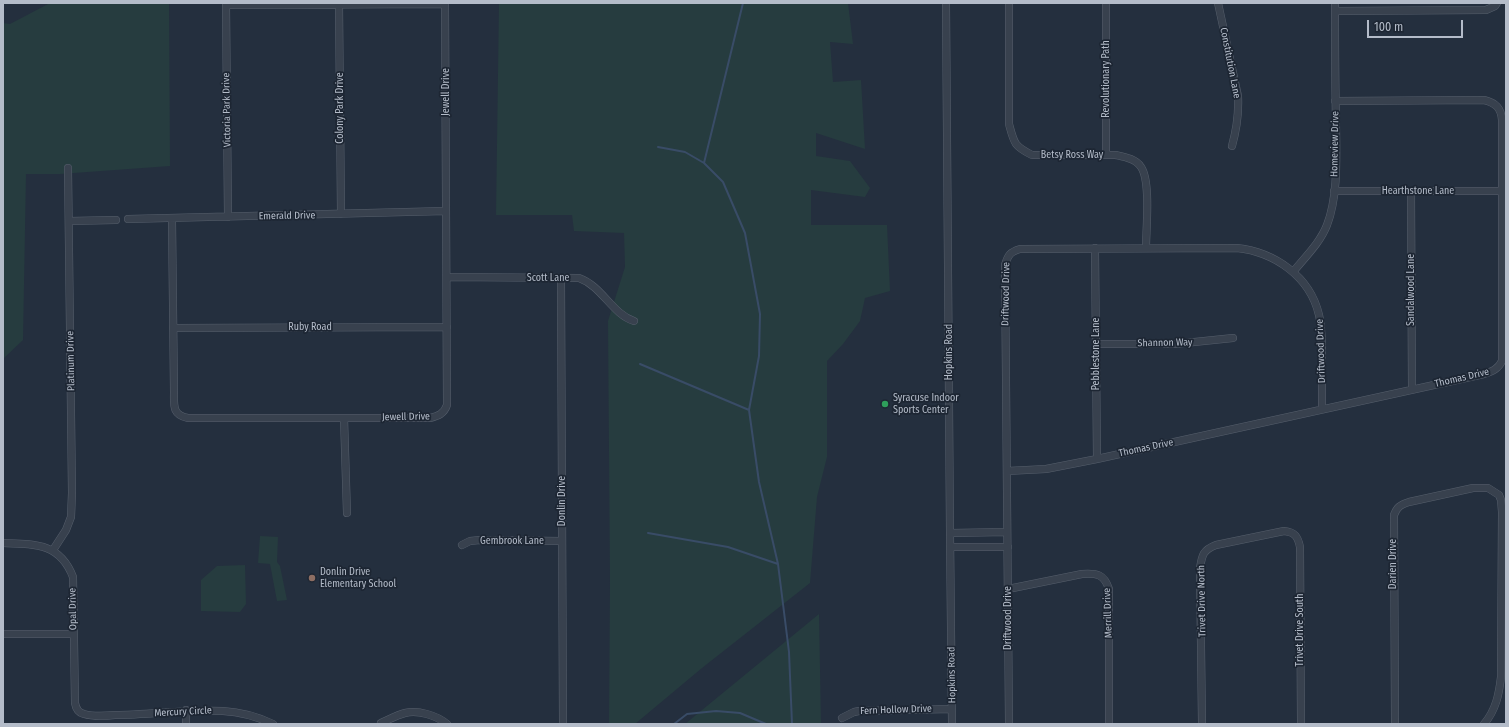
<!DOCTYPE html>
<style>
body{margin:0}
#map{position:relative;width:1509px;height:727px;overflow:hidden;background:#242f3e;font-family:"Fira Sans Condensed",sans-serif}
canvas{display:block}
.frame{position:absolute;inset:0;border:4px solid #b4bcc9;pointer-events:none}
.scale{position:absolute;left:1367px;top:20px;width:96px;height:18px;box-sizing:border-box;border:2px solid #b4bcc9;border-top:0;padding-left:5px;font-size:12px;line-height:14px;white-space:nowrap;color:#b4bcc9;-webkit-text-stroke:3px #1d2633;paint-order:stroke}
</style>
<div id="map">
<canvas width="1509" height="727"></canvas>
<div class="frame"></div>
<div class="scale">100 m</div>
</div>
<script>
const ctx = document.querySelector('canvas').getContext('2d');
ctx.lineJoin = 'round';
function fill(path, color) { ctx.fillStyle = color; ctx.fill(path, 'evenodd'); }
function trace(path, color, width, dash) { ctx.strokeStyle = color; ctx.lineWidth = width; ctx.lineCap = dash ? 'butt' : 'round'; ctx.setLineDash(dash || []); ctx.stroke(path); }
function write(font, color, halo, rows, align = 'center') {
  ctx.font = font + ' "Fira Sans Condensed",sans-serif'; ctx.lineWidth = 3.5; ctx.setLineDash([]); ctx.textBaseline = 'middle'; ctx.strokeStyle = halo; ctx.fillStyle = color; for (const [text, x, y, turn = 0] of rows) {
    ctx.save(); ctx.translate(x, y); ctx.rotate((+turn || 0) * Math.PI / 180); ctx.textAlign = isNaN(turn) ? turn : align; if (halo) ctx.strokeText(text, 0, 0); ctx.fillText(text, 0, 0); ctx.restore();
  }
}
const green = new Path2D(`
 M 50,3 L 169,3 L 170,166 L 60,174 L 26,174 L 23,340 L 3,359 L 3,23 L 10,24 Z
 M 499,3 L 848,3 L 853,44 L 830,42 L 833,82 L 861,80 L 865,149 L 816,133 L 816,156 L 850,161 L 870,188 L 865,197 L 811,190 L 811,225 L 887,225 L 890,291 L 865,298 L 860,321 L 843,344 L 827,361 L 827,457 L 817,497 L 810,583 L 702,668 L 635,724 L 609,724 L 610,582 L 608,321 L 625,267 L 624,233 L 574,231 L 572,215 L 496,215 Z
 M 260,536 L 278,537 L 277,562 L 280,566 L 287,600 L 277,601 L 270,564 L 258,563 Z
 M 245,565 L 246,604 L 240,612 L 201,611 L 201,580 L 217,566 Z
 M 819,614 L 821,724 L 685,724 Z`);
const stream = new Path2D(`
 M 743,3 L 704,163 L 723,182 L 745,233 L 760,314 L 759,356 L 749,410 L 759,482 L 778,564 L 789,652 L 792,724
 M 658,147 L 685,152 L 704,163
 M 640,364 L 749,410
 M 648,533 L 728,547 L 778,564
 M 674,724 L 687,714 L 716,711 L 740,713 L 766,724`);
const minor = new Path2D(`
 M 226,3 L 228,217
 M 339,3 L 341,214
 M 946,3 L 950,533 L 952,724
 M 1009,3 L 1009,124 C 1014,143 1014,146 1032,155 L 1116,155 C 1125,157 1136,159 1141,167 C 1151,181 1146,230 1146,248
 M 1106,3 L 1106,155
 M 1218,3 L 1238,96 C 1239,115 1237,128 1232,146
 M 226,5 L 445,4
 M 1335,11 L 1486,10 L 1495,6 L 1497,3
 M 1334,191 L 1502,191
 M 1411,191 L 1412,390
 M 128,219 L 446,211
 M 172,219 L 174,392 C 174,405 172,415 188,418 L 430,418 C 438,416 444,414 447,405 L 445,3
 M 69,221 L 116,220
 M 1095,248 L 1097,459
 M 1293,272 C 1305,257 1320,243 1327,225 C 1339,194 1336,152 1336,119 C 1335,80 1335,42 1335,3
 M 447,277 L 579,278 C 602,286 612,314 634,321
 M 561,278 L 563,724
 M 173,328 L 447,327
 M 1096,344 L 1175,344 L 1233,338
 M 344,418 L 347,513
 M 1007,471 L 1046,469 L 1097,459 L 1484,374 C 1493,371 1498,369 1502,361 L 1502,120 C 1501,108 1496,103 1484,100 L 1335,101
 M 950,533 L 1007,532
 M 3,543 C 35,544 60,543 73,577 L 75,703 C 76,709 79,713 84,714 C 94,717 105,716 115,715 C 151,715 186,709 223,711 C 241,712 256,716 273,724
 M 462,545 L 470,541 L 480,540 L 562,541
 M 950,547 L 1008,547
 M 53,550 L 66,530 L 71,517 L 72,493 L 68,168
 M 1008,589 L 1082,574 C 1097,573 1104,574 1109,589 L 1109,724
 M 3,634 L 74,634
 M 186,710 L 186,724
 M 842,718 L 854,712 L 859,711 L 952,709
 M 381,723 C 388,720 397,715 405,713 C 418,710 436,715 447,724
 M 1009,724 L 1005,265 C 1008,255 1010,252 1020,249 L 1237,248 C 1274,252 1310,276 1319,315 C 1322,328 1322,343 1322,357 C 1322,375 1322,392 1322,409
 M 1202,724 L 1200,568 C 1202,555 1203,550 1216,545 L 1284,531 C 1295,532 1298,537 1300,547 L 1301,724
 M 1395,724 L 1394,515 C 1397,507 1400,505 1409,502 L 1473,488 L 1488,488 L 1499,495 L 1501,500 L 1502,512 L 1501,677 C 1499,694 1496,710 1484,724`);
const markers = [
 [885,404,4,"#2e9e5b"],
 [312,578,4,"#8d6e63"]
];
const streetNames = [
 ["Constitution Lane",1230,63,79],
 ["Revolutionary Path",1106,79,-90],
 ["Jewell Drive",446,92,-90],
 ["Colony Park Drive",340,108,-90],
 ["Victoria Park Drive",227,110,-91],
 ["Homeview Drive",1335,144,-89],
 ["Betsy Ross Way",1072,155],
 ["Hearthstone Lane",1418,191],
 ["Emerald Drive",287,216,-1],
 ["Scott Lane",548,278],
 ["Sandalwood Lane",1411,290,-90],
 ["Driftwood Drive",1006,294,-89],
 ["Ruby Road",310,327],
 ["Shannon Way",1165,343,-1],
 ["Driftwood Drive",1321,351,-92],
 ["Hopkins Road",949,352,-90],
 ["Pebblestone Lane",1096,354,-90],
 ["Platinum Drive",71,361,-91],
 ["Thomas Drive",1462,378,-13],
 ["Jewell Drive",406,417,-1],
 ["Thomas Drive",1146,448,-12],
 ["Donlin Drive",562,501,-90],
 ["Gembrook Lane",512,541],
 ["Darien Drive",1393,564,-90],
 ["Trivet Drive North",1202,601,-91],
 ["Opal Drive",73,609,-91],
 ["Merrill Drive",1108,613,-92],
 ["Driftwood Drive",1008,618,-90],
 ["Trivet Drive South",1300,630,-90],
 ["Hopkins Road",952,675,-91],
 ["Fern Hollow Drive",896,710,-2],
 ["Mercury Circle",183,712,-3]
];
const poiNames = [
 ["Syracuse Indoor",893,398],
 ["Sports Center",893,410],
 ["Donlin Drive",320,572],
 ["Elementary School",320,584]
];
fill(green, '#263c3f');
trace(stream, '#394c67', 2);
trace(minor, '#565f6c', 8);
trace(minor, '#38414e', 7);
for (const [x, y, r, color] of markers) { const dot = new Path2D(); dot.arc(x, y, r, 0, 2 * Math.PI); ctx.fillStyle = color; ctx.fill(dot); trace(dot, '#1d2633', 1.5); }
write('10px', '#b4bcc9', '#1d2633', streetNames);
write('10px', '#b4bcc9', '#1d2633', poiNames, 'left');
</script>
